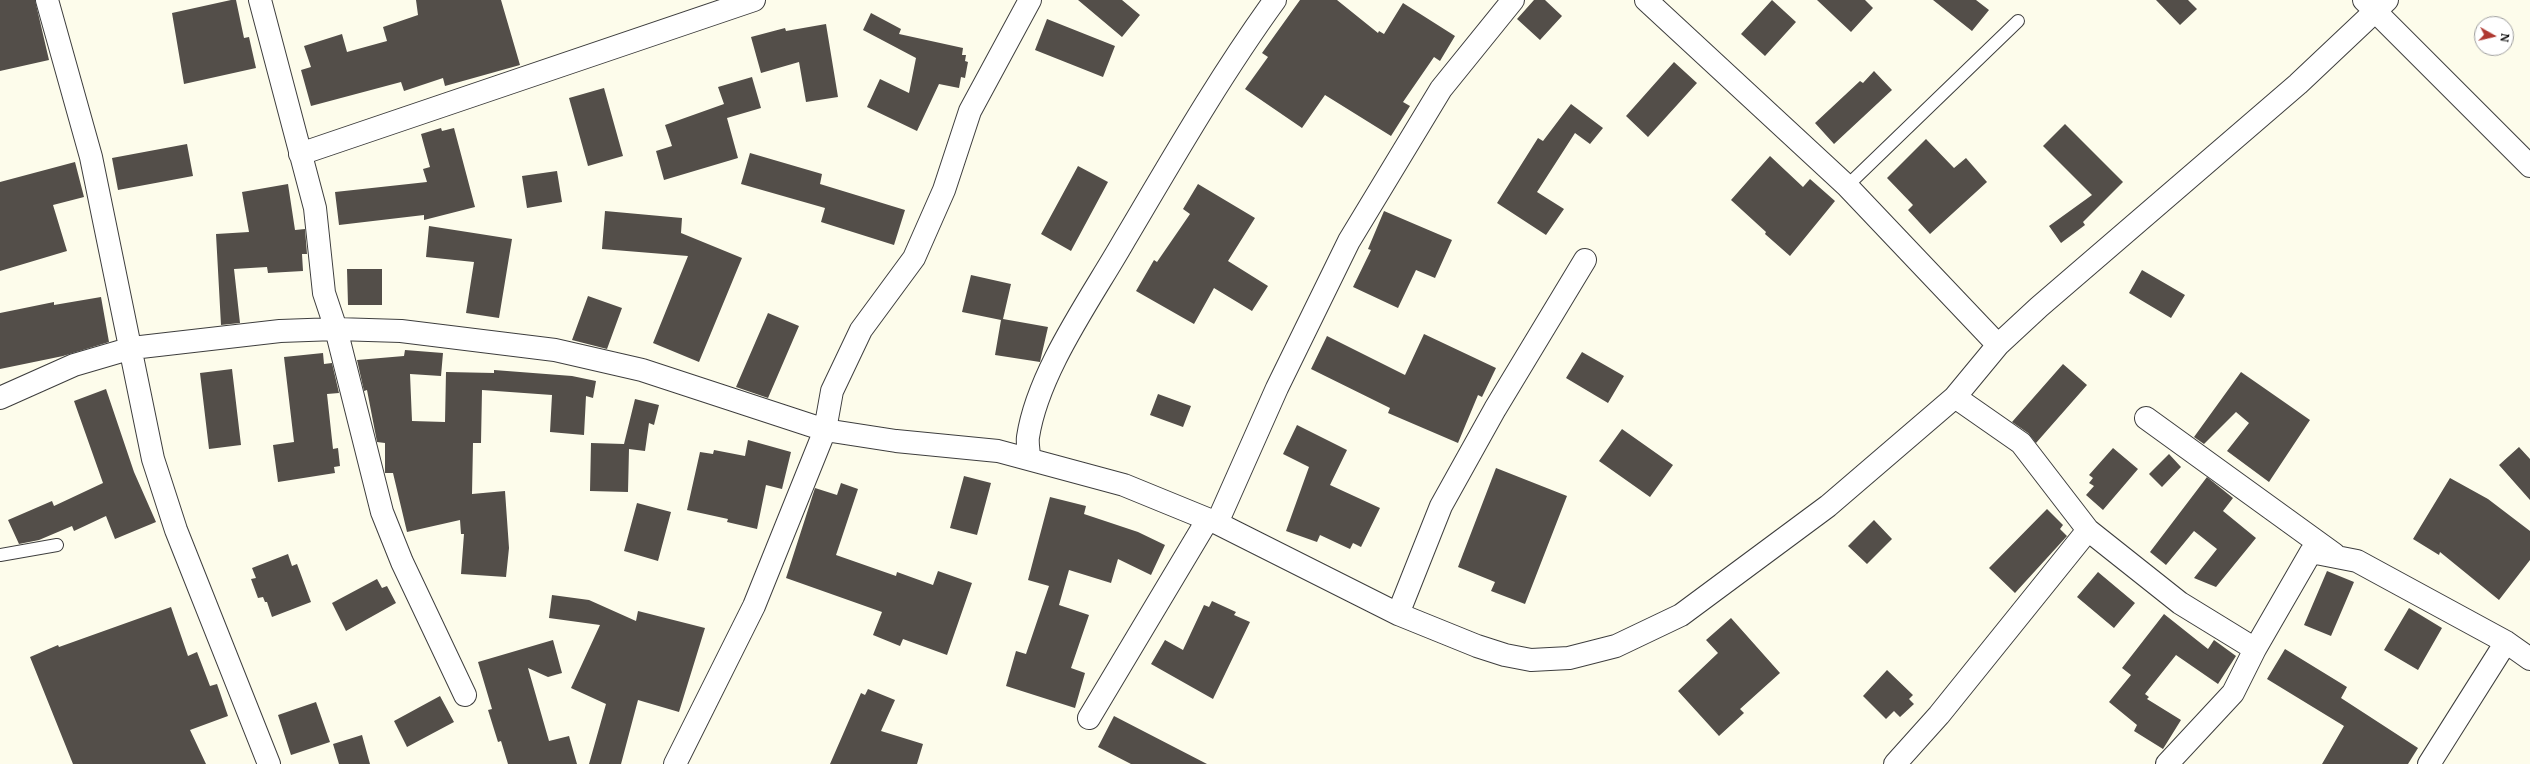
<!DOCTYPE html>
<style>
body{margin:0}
#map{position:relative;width:2530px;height:764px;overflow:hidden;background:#fdfceb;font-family:Merriweather,serif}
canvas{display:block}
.north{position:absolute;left:2474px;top:16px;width:40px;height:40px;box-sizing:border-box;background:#fff;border:1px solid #9d9d9d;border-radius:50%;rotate:98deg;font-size:11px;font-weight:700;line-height:16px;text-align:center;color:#0b0b0b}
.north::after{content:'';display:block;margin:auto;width:14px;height:18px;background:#af3830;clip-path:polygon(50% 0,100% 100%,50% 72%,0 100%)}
</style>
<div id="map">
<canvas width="2530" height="764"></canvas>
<div class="north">N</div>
</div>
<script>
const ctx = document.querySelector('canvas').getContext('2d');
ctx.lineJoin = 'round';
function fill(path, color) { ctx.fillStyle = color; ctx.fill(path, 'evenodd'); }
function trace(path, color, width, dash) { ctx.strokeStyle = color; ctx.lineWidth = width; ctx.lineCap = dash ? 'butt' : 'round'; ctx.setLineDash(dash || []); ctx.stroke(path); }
const building = new Path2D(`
 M 0,0 L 35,0 L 49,60 L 0,71 Z
 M 231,0 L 236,0 L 244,38 L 249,37 L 256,68 L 184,84 L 172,13 Z
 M 416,0 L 501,0 L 520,65 L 445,86 L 443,78 L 404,91 L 401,82 L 311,106 L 301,70 L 311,67 L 304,46 L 342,34 L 347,52 L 387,41 L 383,27 L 418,15 Z
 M 1078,0 L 1122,0 L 1140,15 L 1122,37 Z
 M 1300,0 L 1337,0 L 1378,33 L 1379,31 L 1384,34 L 1403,3 L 1455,36 L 1440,61 L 1434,57 L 1403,102 L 1410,106 L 1391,136 L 1325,95 L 1302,128 L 1245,89 L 1268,57 L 1262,53 Z
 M 1534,0 L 1545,0 L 1562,16 L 1540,40 L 1517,19 Z
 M 1772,0 L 1796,22 L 1765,56 L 1741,34 Z
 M 1817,0 L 1865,0 L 1873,8 L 1851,32 Z
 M 1933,0 L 1976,0 L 1989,10 L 1972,31 Z
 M 2156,0 L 2188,0 L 2197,9 L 2180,25 Z
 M 871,13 L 901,29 L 899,34 L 963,48 L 962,55 L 966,55 L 965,61 L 968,62 L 965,78 L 961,77 L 959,88 L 939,84 L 917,131 L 867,107 L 880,79 L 909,93 L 916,58 L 863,30 Z
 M 1047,19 L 1115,46 L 1103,77 L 1035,50 Z
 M 826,24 L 838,97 L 806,102 L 799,62 L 761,73 L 751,37 L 785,28 L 786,31 Z
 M 1674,62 L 1697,83 L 1648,137 L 1626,116 Z
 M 1874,71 L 1892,90 L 1834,144 L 1815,123 L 1860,81 L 1863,83 Z
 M 752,77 L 761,108 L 727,118 L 738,158 L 664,180 L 656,151 L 672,146 L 665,125 L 724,104 L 718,87 Z
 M 604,88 L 623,156 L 588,166 L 569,98 Z
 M 1571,104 L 1603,128 L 1590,144 L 1575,133 L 1537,192 L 1564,209 L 1546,235 L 1497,203 L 1538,138 L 1543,141 Z
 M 2065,124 L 2123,182 L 2083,222 L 2085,225 L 2061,243 L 2049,226 L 2092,195 L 2043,146 Z
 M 441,128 L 442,131 L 454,128 L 475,207 L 424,220 L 424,215 L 339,225 L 335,192 L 427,182 L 423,169 L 430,167 L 421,134 Z
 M 1926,139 L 1954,168 L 1966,158 L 1987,182 L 1930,234 L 1908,210 L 1913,205 L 1887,178 Z
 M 187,144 L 193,176 L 118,190 L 112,158 Z
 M 750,153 L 822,174 L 820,184 L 905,210 L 894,245 L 821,222 L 825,208 L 741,184 Z
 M 1770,156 L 1803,187 L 1810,179 L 1835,201 L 1790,256 L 1765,234 L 1766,232 L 1731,200 Z
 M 75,162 L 84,197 L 53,205 L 67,251 L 0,271 L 0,182 Z
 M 1078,166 L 1108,182 L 1071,251 L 1041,234 Z
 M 557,171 L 562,202 L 527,208 L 522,176 Z
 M 288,184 L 295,230 L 305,229 L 307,254 L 302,254 L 303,271 L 268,273 L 267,267 L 234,269 L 240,323 L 221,325 L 216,234 L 249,232 L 242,192 Z
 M 1198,184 L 1255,218 L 1228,261 L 1268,286 L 1252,311 L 1214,288 L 1194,324 L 1136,291 L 1154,260 L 1157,262 L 1190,214 L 1183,209 Z
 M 605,211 L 682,218 L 681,233 L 742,258 L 699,362 L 653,343 L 688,256 L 602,249 Z
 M 1384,211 L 1452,240 L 1435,278 L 1416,270 L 1398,308 L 1353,287 L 1371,250 L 1368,249 Z
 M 429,226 L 512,239 L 499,318 L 466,313 L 474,262 L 426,257 Z
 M 347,269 L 382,269 L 382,305 L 348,305 Z
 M 2142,270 L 2185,295 L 2171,318 L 2129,293 Z
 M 971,275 L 1011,284 L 1003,319 L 1048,327 L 1040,362 L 995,355 L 1001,320 L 962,312 Z
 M 588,296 L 622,308 L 607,349 L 572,340 Z
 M 101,297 L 109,342 L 63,356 L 0,369 L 0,313 L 54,302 L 54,305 Z
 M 768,313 L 799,326 L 768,398 L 736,387 Z
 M 1424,334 L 1496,368 L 1482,397 L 1478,395 L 1458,443 L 1388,413 L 1390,408 L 1311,369 L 1327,336 L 1405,375 Z
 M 405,350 L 443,353 L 441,376 L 410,374 L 412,421 L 445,422 L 446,372 L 494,373 L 494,370 L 572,376 L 596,381 L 593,398 L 586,396 L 584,435 L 550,432 L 552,395 L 482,390 L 481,443 L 473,443 L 472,494 L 505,491 L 509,548 L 506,577 L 461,574 L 464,534 L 461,534 L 460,520 L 407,532 L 393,473 L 385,473 L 385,443 L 377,442 L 367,390 L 364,391 L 357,360 L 404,356 Z
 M 1582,352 L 1624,376 L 1608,403 L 1566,378 Z
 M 323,353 L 324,364 L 332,363 L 339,393 L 327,394 L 333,449 L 338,448 L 340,466 L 334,467 L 335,473 L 278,482 L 273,445 L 294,442 L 284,357 Z
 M 2063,364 L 2087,385 L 2036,443 L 2028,433 L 2012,422 Z
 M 232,369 L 241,445 L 209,449 L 200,373 Z
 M 2241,372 L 2310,420 L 2269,482 L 2227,451 L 2249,423 L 2236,412 L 2204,444 L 2194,437 Z
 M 106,389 L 134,472 L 156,522 L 115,539 L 106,516 L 74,531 L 72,526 L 39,540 L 19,544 L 8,520 L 52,501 L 54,506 L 103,483 L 74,401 Z
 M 1158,394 L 1191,406 L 1183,427 L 1150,415 Z
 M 635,399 L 659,405 L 654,425 L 649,423 L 645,451 L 629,449 L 628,492 L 590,491 L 591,443 L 624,444 Z
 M 1297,425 L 1347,450 L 1330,485 L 1380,508 L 1361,547 L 1353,543 L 1350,549 L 1320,535 L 1317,542 L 1286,531 L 1309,467 L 1283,454 Z
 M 1622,429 L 1673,465 L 1650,497 L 1599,461 Z
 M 748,440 L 791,452 L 782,489 L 766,485 L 757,529 L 727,522 L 728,519 L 687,510 L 700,452 L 713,454 L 714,450 L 745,456 Z
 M 2519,447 L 2530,459 L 2530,500 L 2499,465 Z
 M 2113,448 L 2138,469 L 2103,510 L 2086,495 L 2094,486 L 2089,483 L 2093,478 L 2089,475 Z
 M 2169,454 L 2181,467 L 2162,487 L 2149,474 Z
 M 1496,468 L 1567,496 L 1525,604 L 1491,591 L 1495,582 L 1458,567 Z
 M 964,476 L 991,483 L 977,535 L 950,528 Z
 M 2207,477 L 2233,498 L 2223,511 L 2256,538 L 2216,587 L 2194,578 L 2217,549 L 2194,531 L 2166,565 L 2150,552 Z
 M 2450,478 L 2488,499 L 2530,531 L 2530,560 L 2499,600 L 2440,552 L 2439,555 L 2413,539 Z
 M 841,483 L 858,489 L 836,555 L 896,576 L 897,572 L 933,585 L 938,571 L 972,583 L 947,655 L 903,639 L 900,646 L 873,635 L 882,612 L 786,578 L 815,488 L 837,495 Z
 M 1050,497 L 1086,506 L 1084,514 L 1138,532 L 1165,545 L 1151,575 L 1118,559 L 1111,583 L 1069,570 L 1059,605 L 1089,615 L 1071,668 L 1085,673 L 1075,708 L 1006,686 L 1016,651 L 1026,654 L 1049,586 L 1028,580 Z
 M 637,503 L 671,512 L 658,561 L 624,551 Z
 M 2047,509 L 2063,525 L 2060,529 L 2067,536 L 2015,593 L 1989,568 Z
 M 1874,520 L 1892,539 L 1867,564 L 1848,546 Z
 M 288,554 L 292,566 L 297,564 L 311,602 L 272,617 L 267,602 L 265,602 L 263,597 L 258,598 L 251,579 L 256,578 L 252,568 Z
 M 2327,571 L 2354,582 L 2331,636 L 2304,625 Z
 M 2098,572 L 2135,603 L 2114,628 L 2077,597 Z
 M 377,579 L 382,588 L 387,586 L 396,603 L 346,631 L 332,603 Z
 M 552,595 L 589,600 L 636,621 L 638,611 L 705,628 L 679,712 L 638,700 L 621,764 L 589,764 L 606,704 L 571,688 L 600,625 L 549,618 Z
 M 1212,601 L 1236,612 L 1234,615 L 1250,622 L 1213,699 L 1151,664 L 1165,640 L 1183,650 L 1204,605 L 1209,607 Z
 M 171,607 L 188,656 L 197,652 L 210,686 L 217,684 L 228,716 L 190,730 L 206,764 L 73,764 L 30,657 L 58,645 L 59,647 Z
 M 2409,608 L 2442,628 L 2418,670 L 2384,650 Z
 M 2164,614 L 2208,649 L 2214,640 L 2236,656 L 2218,684 L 2176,655 L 2145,694 L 2149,697 L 2147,699 L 2181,720 L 2163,749 L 2134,731 L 2137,725 L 2109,702 L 2131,675 L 2122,668 Z
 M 1731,618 L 1780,673 L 1740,709 L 1744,713 L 1719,736 L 1678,691 L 1718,653 L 1706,640 Z
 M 553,640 L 562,673 L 548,677 L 528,668 L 549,741 L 569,736 L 577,764 L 508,764 L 501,741 L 498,742 L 488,710 L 492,709 L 478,662 Z
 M 2285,649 L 2347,687 L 2341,698 L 2418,748 L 2408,764 L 2322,764 L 2344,726 L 2267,679 Z
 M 1887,670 L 1913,695 L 1909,699 L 1914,704 L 1900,717 L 1894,711 L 1886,719 L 1863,696 Z
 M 868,689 L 895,700 L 881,731 L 923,744 L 917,764 L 830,764 L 861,693 L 865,695 Z
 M 440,696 L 454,722 L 407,747 L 394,721 Z
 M 316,702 L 330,742 L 291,755 L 278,715 Z
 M 1114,716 L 1207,764 L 1131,764 L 1098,747 Z
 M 362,735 L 370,764 L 339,764 L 333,744 Z`);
const lane = new Path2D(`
 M 1847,186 L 2018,21
 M 0,555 L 57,545`);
const street = new Path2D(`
 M 47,0 L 91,157 L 153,459 L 176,530 L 269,764
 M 260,0 L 315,208 L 324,293 L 336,329 L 382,512 L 402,562 L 465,695
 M 1646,0 L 1847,186 L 1998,345
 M 2364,0 L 2530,166
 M 300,154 L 754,0
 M 1955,397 L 2021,443 L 2088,530 L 2180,603 L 2255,649
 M 0,398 L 74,365 L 132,348 L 280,331 L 336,329 L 401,331 L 555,350 L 642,370 L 825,430 L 896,441 L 998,451 L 1124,485 L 1217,523 L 1398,614 L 1477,646 L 1505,655 L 1531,660 L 1569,658 L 1616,646 L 1681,615 L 1828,506 L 1955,397 L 1998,345 L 2039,307 L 2298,84 L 2387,0
 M 2146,418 L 2334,554
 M 1029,458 C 1029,451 1027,443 1028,437 C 1038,371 1092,297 1125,239 C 1173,158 1220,76 1275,0
 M 1217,523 L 1277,388 L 1349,241 L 1441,89 L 1513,0
 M 1398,614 L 1441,506 L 1495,409 L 1585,260
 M 1089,718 L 1208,519
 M 675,764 L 754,606 L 825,430 L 832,391 L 861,330 L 914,258 L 944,190 L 970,111 L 1030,0
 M 1895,764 L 1939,715 L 2088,530
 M 2167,764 L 2233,693 L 2255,649 L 2311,552 L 2357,561 L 2506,642 L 2530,659
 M 2429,764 L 2506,642`);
fill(building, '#534e49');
trace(lane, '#3e3e3e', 14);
trace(street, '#3e3e3e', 24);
trace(lane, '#fff', 12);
trace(street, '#fff', 22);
</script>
